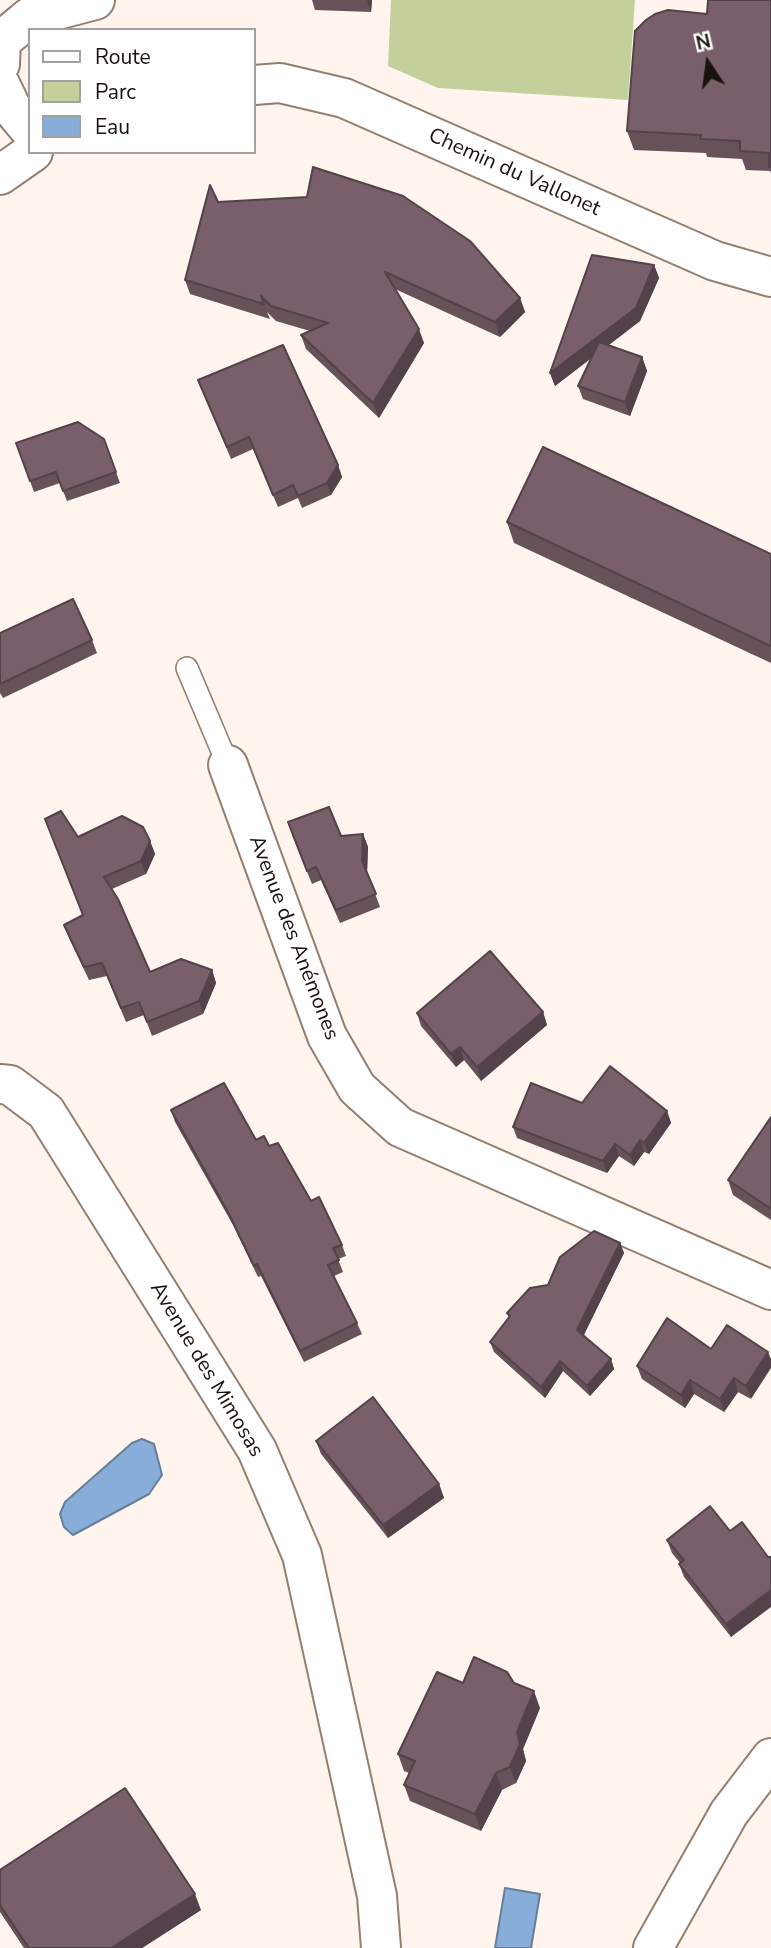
<!DOCTYPE html>
<meta charset="utf-8">
<style>
body{margin:0}
#map{position:relative;width:771px;height:1948px;overflow:hidden;background:#fff5ee;font-family:"Nunito Sans",sans-serif}
canvas{display:block}
.legend{position:absolute;left:28px;top:28px;width:228px;height:126px;box-sizing:border-box;background:#fff;border:2px solid #a3a09d;margin:0;padding:9px 12px;list-style:none;font-size:21px;color:#19110b}
.legend li{display:flex;align-items:center;gap:14px;height:35px}
.legend b{width:35px;border:2px solid #a3a09d}
.north{position:absolute;left:673px;top:28px;width:70px;height:70px;-webkit-text-stroke:5px #fff;paint-order:stroke;rotate:347deg;font-size:19px;font-weight:700;line-height:28px;text-align:center;color:#19110b}
.north::after{content:'';display:block;margin:auto;width:24px;height:32px;background:#19110b;clip-path:polygon(50% 0,100% 100%,50% 72%,0 100%)}
</style>
<div id="map">
<canvas width="771" height="1948"></canvas>
<ul class="legend">
<li><b style="height:9px;background:#fff"></b>Route</li>
<li><b style="height:19px;background:#c3d09c"></b>Parc</li>
<li><b style="height:19px;background:#89add9"></b>Eau</li>
</ul>
<div class="north">N</div>
</div>
<script>
const ctx = document.querySelector('canvas').getContext('2d');
ctx.lineJoin = 'round';
function fill(path, color) { ctx.fillStyle = color; ctx.fill(path, 'evenodd'); }
function trace(path, color, width, dash) { ctx.strokeStyle = color; ctx.lineWidth = width; ctx.lineCap = dash ? 'butt' : 'round'; ctx.setLineDash(dash || []); ctx.stroke(path); }
function write(font, color, halo, rows, align = 'center') {
  ctx.font = font + ' "Nunito Sans",sans-serif'; ctx.lineWidth = 5; ctx.setLineDash([]); ctx.textBaseline = 'middle'; ctx.strokeStyle = halo; ctx.fillStyle = color; for (const [text, x, y, turn = 0] of rows) {
    ctx.save(); ctx.translate(x, y); ctx.rotate((+turn || 0) * Math.PI / 180); ctx.textAlign = isNaN(turn) ? turn : align; if (halo) ctx.strokeText(text, 0, 0); ctx.fillText(text, 0, 0); ctx.restore();
  }
}
const green = new Path2D(`
 M 391,0 L 635,0 L 628,100 L 438,88 L 388,66 Z`);
const water = new Path2D(`
 M 142,1439 L 154,1444 L 162,1475 L 149,1494 L 73,1535 L 64,1527 L 60,1514 L 65,1502 L 132,1443 Z
 M 505,1888 L 540,1894 L 531,1948 L 495,1948 Z`);
const lane = new Path2D(`
 M 187,668 L 228,765`);
const street = new Path2D(`
 M 0,64 L 1,41 L 30,17 L 95,0
 M 0,84 L 11,107 L 30,130
 M 254,85 L 280,83 L 344,98 L 715,261 L 771,277
 M 0,175 L 33,152
 M 228,765 L 327,1036 L 357,1088 L 400,1127 L 771,1290
 M 0,1084 L 10,1085 L 46,1112 L 257,1450 L 302,1555 L 377,1896 L 381,1948
 M 653,1948 L 729,1813 L 771,1758`);
const wall = new Path2D(`
 M 312,0 L 372,0 L 371,12 L 315,10 Z
 M 771,0 L 771,173 L 770,171 L 746,170 L 742,159 L 707,157 L 706,153 L 634,150 L 627,131 L 707,14 Z
 M 218,202 L 520,298 L 525,312 L 500,337 L 395,289 L 424,343 L 379,418 L 306,349 L 301,335 L 310,331 L 276,321 L 267,312 L 270,319 L 190,294 L 185,280 Z
 M 654,265 L 659,278 L 640,321 L 609,345 L 642,357 L 647,371 L 630,416 L 583,399 L 578,386 L 591,358 L 555,386 L 550,373 Z
 M 198,380 L 338,465 L 342,477 L 331,495 L 302,508 L 298,498 L 278,507 L 253,449 L 231,459 Z
 M 104,439 L 120,483 L 67,501 L 60,483 L 34,492 L 16,443 Z
 M 507,522 L 771,554 L 771,663 L 514,543 Z
 M 0,633 L 92,640 L 97,653 L 3,698 L 0,693 Z
 M 363,834 L 368,847 L 367,872 L 380,907 L 340,923 L 321,880 L 312,884 L 292,835 L 341,836 Z
 M 78,837 L 150,841 L 155,854 L 146,874 L 112,889 L 150,972 L 212,970 L 216,983 L 203,1014 L 152,1036 L 144,1015 L 126,1022 L 107,976 L 89,980 L 69,938 L 64,925 L 83,916 Z
 M 543,1012 L 547,1025 L 481,1081 L 464,1060 L 456,1067 L 421,1026 L 417,1013 Z
 M 582,1103 L 667,1111 L 671,1123 L 649,1154 L 644,1152 L 634,1166 L 619,1156 L 607,1173 L 517,1138 L 513,1127 Z
 M 171,1110 L 269,1146 L 311,1201 L 342,1245 L 346,1256 L 338,1259 L 343,1272 L 334,1276 L 357,1323 L 362,1334 L 304,1362 L 261,1276 L 258,1277 L 233,1225 L 175,1122 Z
 M 771,1117 L 771,1220 L 733,1195 L 728,1180 Z
 M 620,1243 L 624,1253 L 584,1335 L 611,1359 L 614,1369 L 590,1396 L 563,1371 L 545,1398 L 494,1352 L 490,1342 L 509,1318 L 507,1313 L 548,1285 Z
 M 727,1325 L 751,1399 L 738,1392 L 724,1412 L 694,1394 L 685,1408 L 642,1379 L 637,1366 L 711,1349 Z
 M 316,1441 L 439,1484 L 444,1498 L 388,1538 L 321,1454 Z
 M 730,1531 L 768,1557 L 731,1637 L 684,1577 L 679,1564 L 680,1563 L 672,1553 L 667,1540 Z
 M 463,1683 L 514,1683 L 540,1708 L 523,1749 L 526,1761 L 516,1783 L 502,1790 L 481,1831 L 410,1801 L 404,1785 L 409,1773 L 404,1771 L 398,1754 Z
 M 0,1870 L 201,1910 L 142,1948 L 24,1948 L 0,1912 Z`);
const shadedWall = new Path2D(`
 M 367,0 L 372,0 L 371,12 Z
 M 654,265 L 659,278 L 640,321 L 555,386 L 550,373 Z
 M 520,298 L 525,312 L 500,337 L 495,322 Z
 M 419,329 L 424,343 L 379,418 L 373,403 Z
 M 642,357 L 647,371 L 630,416 L 625,402 Z
 M 338,465 L 342,477 L 331,495 L 327,483 Z
 M 363,834 L 368,847 L 367,874 L 362,861 Z
 M 150,841 L 155,854 L 146,874 L 141,861 Z
 M 212,970 L 216,983 L 203,1014 L 199,1001 Z
 M 543,1012 L 547,1025 L 481,1081 L 477,1067 Z
 M 460,1047 L 464,1060 L 456,1067 L 451,1054 Z
 M 667,1111 L 671,1123 L 649,1154 L 644,1143 Z
 M 640,1140 L 644,1152 L 634,1166 L 630,1155 Z
 M 615,1144 L 619,1156 L 607,1173 L 603,1161 Z
 M 620,1243 L 624,1253 L 581,1340 L 577,1330 Z
 M 768,1352 L 771,1359 L 771,1368 L 751,1399 L 746,1386 Z
 M 611,1359 L 614,1369 L 590,1396 L 587,1386 Z
 M 560,1361 L 563,1371 L 545,1398 L 541,1387 Z
 M 734,1378 L 738,1392 L 724,1412 L 720,1399 Z
 M 690,1380 L 694,1394 L 685,1408 L 681,1395 Z
 M 439,1484 L 444,1498 L 388,1538 L 383,1525 Z
 M 771,1590 L 771,1607 L 731,1637 L 726,1624 Z
 M 534,1691 L 540,1708 L 523,1749 L 526,1761 L 516,1783 L 510,1767 L 517,1732 Z
 M 496,1773 L 502,1790 L 481,1831 L 475,1814 Z
 M 195,1894 L 201,1910 L 142,1948 L 111,1948 Z`);
const building = new Path2D(`
 M 708,0 L 771,0 L 771,167 L 769,167 L 769,153 L 740,151 L 740,141 L 700,139 L 701,135 L 627,131 L 635,31 L 646,20 L 655,14 L 668,10 L 707,14 Z
 M 313,167 L 403,196 L 470,241 L 520,298 L 495,322 L 385,272 L 419,329 L 373,403 L 301,335 L 328,323 L 271,306 L 261,296 L 264,304 L 185,280 L 210,185 L 218,202 L 307,197 Z
 M 592,255 L 654,265 L 636,308 L 550,373 Z
 M 599,342 L 642,357 L 625,402 L 578,386 Z
 M 283,345 L 338,465 L 327,483 L 298,496 L 293,485 L 273,495 L 249,437 L 227,447 L 198,380 Z
 M 78,422 L 104,439 L 116,472 L 63,491 L 56,472 L 30,481 L 16,443 Z
 M 543,447 L 771,554 L 771,646 L 507,522 Z
 M 73,599 L 92,640 L 0,684 L 0,633 Z
 M 329,807 L 341,836 L 363,834 L 362,861 L 376,894 L 336,910 L 316,867 L 307,871 L 288,822 Z
 M 61,811 L 78,837 L 122,816 L 143,827 L 150,841 L 141,861 L 104,877 L 118,899 L 150,972 L 181,959 L 212,970 L 199,1001 L 147,1022 L 139,1002 L 121,1008 L 102,963 L 84,967 L 64,925 L 83,915 L 45,819 Z
 M 490,951 L 543,1012 L 477,1067 L 460,1047 L 451,1054 L 417,1013 Z
 M 610,1066 L 667,1111 L 644,1143 L 640,1140 L 630,1155 L 615,1144 L 603,1161 L 513,1127 L 531,1083 L 582,1103 Z
 M 224,1083 L 256,1140 L 264,1136 L 269,1146 L 278,1143 L 311,1201 L 319,1197 L 342,1245 L 333,1248 L 339,1260 L 328,1265 L 357,1323 L 300,1351 L 257,1264 L 254,1266 L 229,1214 L 171,1110 Z
 M 771,1117 L 771,1209 L 728,1180 Z
 M 594,1231 L 620,1243 L 577,1330 L 611,1359 L 587,1386 L 560,1361 L 541,1387 L 490,1342 L 510,1316 L 507,1313 L 530,1288 L 548,1285 L 560,1257 Z
 M 667,1318 L 711,1349 L 727,1325 L 768,1352 L 746,1386 L 734,1378 L 720,1399 L 690,1380 L 681,1395 L 637,1366 Z
 M 373,1397 L 439,1484 L 383,1525 L 316,1441 Z
 M 710,1506 L 730,1531 L 742,1522 L 768,1557 L 771,1557 L 771,1590 L 726,1624 L 679,1564 L 684,1560 L 667,1540 Z
 M 474,1657 L 507,1672 L 514,1683 L 534,1691 L 517,1732 L 520,1744 L 510,1767 L 496,1773 L 475,1814 L 404,1785 L 415,1761 L 398,1754 L 437,1672 L 463,1683 Z
 M 125,1788 L 195,1894 L 111,1948 L 29,1948 L 0,1905 L 0,1870 Z`);
const streetNames = [
 ["Chemin du Vallonet",514,173,24],
 ["Avenue des Anémones",293,938,69],
 ["Avenue des Mimosas",206,1370,59]
];
fill(green, '#c3d09c');
fill(water, '#89add9');
trace(water, '#677e9b', 2);
trace(lane, '#947f6e', 24);
trace(street, '#947f6e', 42);
trace(lane, '#fff', 21);
trace(street, '#fff', 38);
fill(wall, '#67525a');
fill(shadedWall, '#54424a');
fill(building, '#785f69');
trace(building, '#54424a', 2);
write('21px', '#19110b', '#fff', streetNames);
</script>
